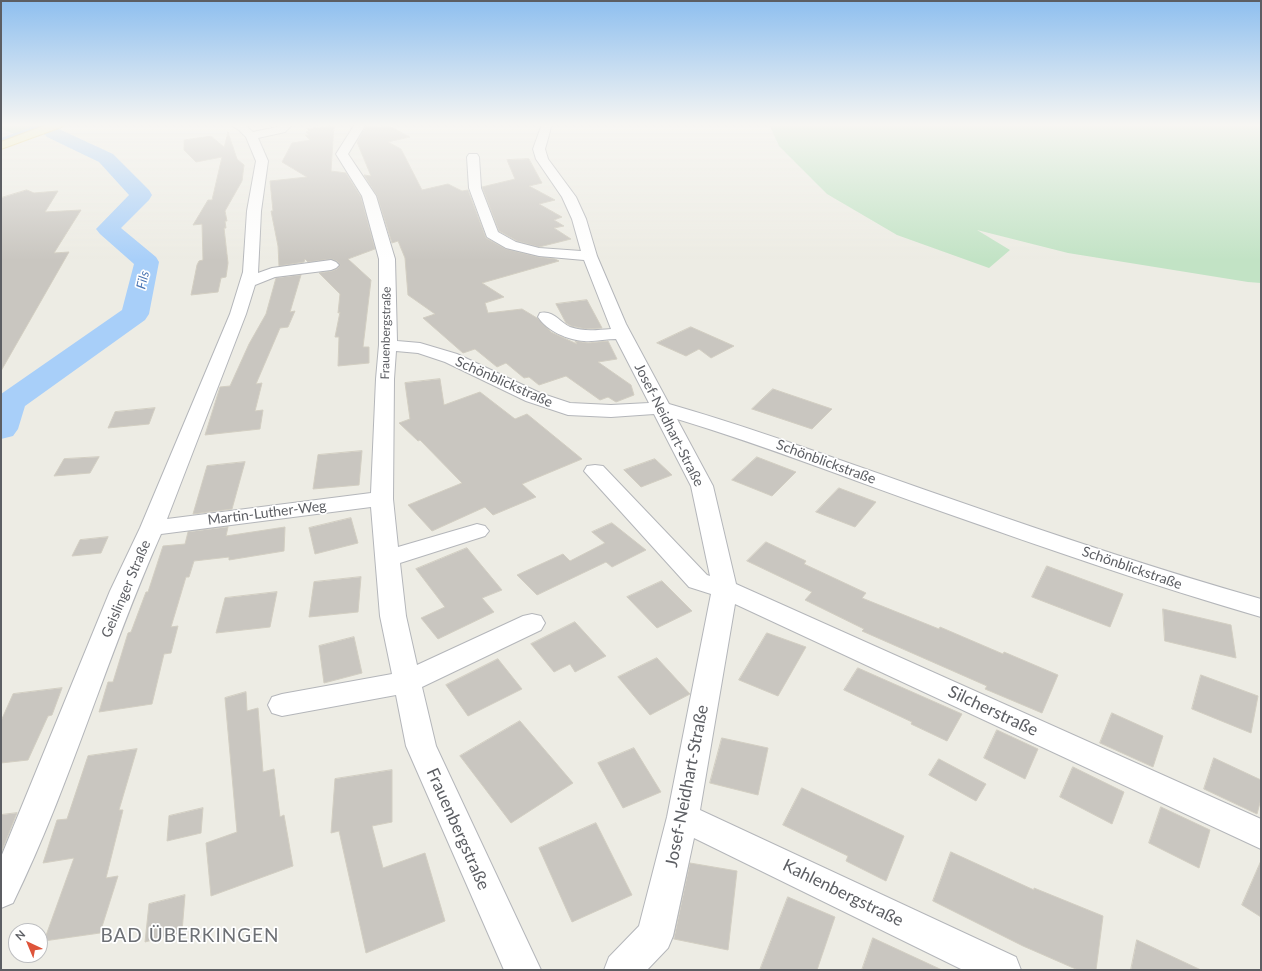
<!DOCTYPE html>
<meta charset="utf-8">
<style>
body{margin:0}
#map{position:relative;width:1262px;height:971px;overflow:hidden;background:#edece4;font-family:Lato,sans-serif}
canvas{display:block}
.frame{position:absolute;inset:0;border:2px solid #5c5e63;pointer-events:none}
.north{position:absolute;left:8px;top:923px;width:40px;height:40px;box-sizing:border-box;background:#fff;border:1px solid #bebfc1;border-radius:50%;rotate:316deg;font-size:11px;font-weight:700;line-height:16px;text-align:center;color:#5c5e63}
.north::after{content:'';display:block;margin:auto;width:14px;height:18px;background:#de543a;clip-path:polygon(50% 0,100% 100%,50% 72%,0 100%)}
</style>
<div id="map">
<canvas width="1262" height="971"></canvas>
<div class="frame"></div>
<div class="north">N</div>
</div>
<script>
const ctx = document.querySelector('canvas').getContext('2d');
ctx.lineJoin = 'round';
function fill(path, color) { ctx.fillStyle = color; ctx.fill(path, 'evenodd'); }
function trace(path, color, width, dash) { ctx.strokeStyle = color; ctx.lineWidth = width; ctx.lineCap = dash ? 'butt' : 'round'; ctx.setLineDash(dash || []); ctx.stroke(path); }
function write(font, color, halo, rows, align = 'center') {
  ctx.font = font + ' Lato,sans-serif'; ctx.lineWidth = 3.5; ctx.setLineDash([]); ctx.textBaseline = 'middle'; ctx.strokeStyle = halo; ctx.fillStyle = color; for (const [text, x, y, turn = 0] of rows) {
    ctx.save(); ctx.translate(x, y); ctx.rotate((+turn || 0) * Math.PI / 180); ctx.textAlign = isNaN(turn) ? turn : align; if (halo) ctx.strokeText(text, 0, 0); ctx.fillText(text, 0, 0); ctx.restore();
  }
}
const green = new Path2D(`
 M 1,124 L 47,124 L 16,135 L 2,129 Z
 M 769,124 L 1261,124 L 1261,283 L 1248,282 L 1068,253 L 977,230 L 1010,250 L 989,268 L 897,235 L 827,194 L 779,146 Z`);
const stream = new Path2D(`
 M 1,140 L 43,125`);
const river = new Path2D(`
 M 33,124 L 53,124 L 59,129 L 113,154 L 149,190 L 152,195 L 149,200 L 121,228 L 156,257 L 159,262 L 149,314 L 145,320 L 25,406 L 18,429 L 13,436 L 1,439 L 1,394 L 122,310 L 134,264 L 100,234 L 96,229 L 129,195 L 99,162 L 47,137 Z`);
const building = new Path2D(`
 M 367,124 L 378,124 L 378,127 L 389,126 L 410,137 L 388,142 L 401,149 L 422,190 L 448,184 L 462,191 L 468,190 L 486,238 L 506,249 L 539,257 L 555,259 L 559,261 L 482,283 L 504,297 L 485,303 L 488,313 L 522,309 L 537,318 L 551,332 L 577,344 L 575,341 L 588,343 L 608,341 L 617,359 L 598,362 L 631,385 L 634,395 L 616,402 L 608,397 L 600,400 L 566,376 L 539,385 L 529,377 L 524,378 L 506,363 L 497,367 L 475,349 L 463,353 L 423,318 L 435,314 L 408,295 L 405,258 L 398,241 L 392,243 L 377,196 L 364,175 L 371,176 L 357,142 Z
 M 334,125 L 331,171 L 346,173 L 361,197 L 375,249 L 348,259 L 371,280 L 363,347 L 369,347 L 369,363 L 338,366 L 339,337 L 335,337 L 340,312 L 338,313 L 340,294 L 319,273 L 332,271 L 337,269 L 340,265 L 337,261 L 331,259 L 308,262 L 305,259 L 304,262 L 279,266 L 278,246 L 271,211 L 273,211 L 270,181 L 307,177 L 282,162 L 292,143 L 310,140 L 305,135 L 309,135 L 306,132 L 310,131 L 307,129 Z
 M 228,132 L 237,159 L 244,165 L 242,181 L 225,211 L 227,221 L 225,221 L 226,228 L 224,228 L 228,263 L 226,277 L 221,278 L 218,292 L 191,295 L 197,265 L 199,261 L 203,260 L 202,224 L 193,225 L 208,200 L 212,200 L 222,157 L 196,162 L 184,150 L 184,140 L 211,136 L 224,147 Z
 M 529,159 L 542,183 L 529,186 L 555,200 L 539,204 L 562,217 L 554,220 L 564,226 L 554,228 L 571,239 L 539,247 L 517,241 L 499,231 L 482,187 L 515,179 L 507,160 Z
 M 27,190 L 34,193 L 58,191 L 45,212 L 81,210 L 54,253 L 69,252 L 1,371 L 1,198 Z
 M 301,275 L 290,312 L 295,311 L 288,327 L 280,328 L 256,384 L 262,383 L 255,411 L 263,410 L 260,429 L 205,435 L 220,387 L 230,386 L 249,344 L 266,314 L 276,278 Z
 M 587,300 L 601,326 L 602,328 L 586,329 L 571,326 L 566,323 L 556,304 Z
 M 691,327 L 734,346 L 711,358 L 699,349 L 686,356 L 657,343 Z
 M 440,379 L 444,405 L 480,392 L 515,419 L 527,414 L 582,459 L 522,484 L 536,497 L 493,515 L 485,507 L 432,531 L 408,505 L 462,483 L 420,440 L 418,441 L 399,423 L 410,419 L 405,383 Z
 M 773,389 L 832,409 L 812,429 L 752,409 Z
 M 155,408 L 149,424 L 108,428 L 115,412 Z
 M 362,451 L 359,485 L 313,489 L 318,455 Z
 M 99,457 L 90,473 L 54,476 L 64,459 Z
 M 757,457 L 796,472 L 772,496 L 732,480 Z
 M 655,459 L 672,475 L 641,487 L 624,470 Z
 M 245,462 L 232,509 L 193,514 L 207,466 Z
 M 839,488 L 876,502 L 855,527 L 816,512 Z
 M 351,518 L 358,543 L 315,554 L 309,528 Z
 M 612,523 L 646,550 L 612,567 L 606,562 L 537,595 L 517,575 L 563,554 L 570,561 L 605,543 L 592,532 Z
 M 228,527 L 226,536 L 285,527 L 284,551 L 229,560 L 229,557 L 194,561 L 189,577 L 186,577 L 171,627 L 178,626 L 171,653 L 164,654 L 152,704 L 99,712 L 108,682 L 113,682 L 128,633 L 131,632 L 146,592 L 148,592 L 163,546 L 185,544 L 188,532 Z
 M 108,537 L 101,553 L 72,556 L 80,540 Z
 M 766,542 L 806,561 L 804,564 L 866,593 L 862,598 L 939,629 L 940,627 L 1003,654 L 1004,652 L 1058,675 L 1042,713 L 985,689 L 987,686 L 862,631 L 864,629 L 805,600 L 812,592 L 747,561 Z
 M 467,548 L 502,590 L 482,598 L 494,612 L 438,639 L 421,618 L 445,607 L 416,569 Z
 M 1047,566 L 1123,594 L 1110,627 L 1032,597 Z
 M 361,577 L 358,612 L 309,617 L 314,582 Z
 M 662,581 L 692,611 L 657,628 L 627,597 Z
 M 277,592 L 270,627 L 216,633 L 225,598 Z
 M 1163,609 L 1231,625 L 1236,658 L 1165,641 Z
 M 575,622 L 606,656 L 575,672 L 570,664 L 554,672 L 531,644 Z
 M 767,633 L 806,647 L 778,696 L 739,680 Z
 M 354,637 L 362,673 L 324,683 L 319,646 Z
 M 657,658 L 690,694 L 650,715 L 618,677 Z
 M 498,659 L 522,689 L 468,716 L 446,685 Z
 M 858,668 L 962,714 L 947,741 L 911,724 L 912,722 L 844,690 Z
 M 1201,675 L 1258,696 L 1251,733 L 1192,709 Z
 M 62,688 L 52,715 L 48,716 L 28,760 L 1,763 L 1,721 L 13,694 Z
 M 246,692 L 247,711 L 258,708 L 263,772 L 274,769 L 280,817 L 284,815 L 293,866 L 211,896 L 206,843 L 237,832 L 225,698 Z
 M 1112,713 L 1163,736 L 1153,767 L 1100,743 Z
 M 520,721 L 573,783 L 511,823 L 460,756 Z
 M 997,730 L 1038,749 L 1025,779 L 984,758 Z
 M 722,738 L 768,748 L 758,795 L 710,783 Z
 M 634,748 L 661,792 L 623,808 L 598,763 Z
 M 137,749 L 119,810 L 123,810 L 106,878 L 118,876 L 100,933 L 44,941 L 74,858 L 43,863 L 57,820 L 67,819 L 88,756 Z
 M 1214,758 L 1261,780 L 1261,799 L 1257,814 L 1204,789 Z
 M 939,759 L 986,784 L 976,801 L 929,775 Z
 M 1073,767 L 1124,792 L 1112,824 L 1060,797 Z
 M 392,770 L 392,822 L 372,826 L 383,868 L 425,853 L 445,921 L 366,953 L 339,831 L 331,833 L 335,779 Z
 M 802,788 L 904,836 L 886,881 L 846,861 L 848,856 L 783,825 Z
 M 1161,807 L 1210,830 L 1199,868 L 1149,843 Z
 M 203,808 L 201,833 L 167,841 L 169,816 Z
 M 17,813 L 1,853 L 1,815 Z
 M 596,823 L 632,895 L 572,922 L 539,848 Z
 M 951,852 L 1034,890 L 1034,888 L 1103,916 L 1096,970 L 1078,970 L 1023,946 L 933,901 Z
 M 1261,861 L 1261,917 L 1242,905 Z
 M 690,863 L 737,871 L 728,950 L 674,939 Z
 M 185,895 L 182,932 L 145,942 L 149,904 Z
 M 788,897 L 835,917 L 817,970 L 760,970 Z
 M 873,938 L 942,970 L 862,970 Z
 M 1137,940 L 1201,970 L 1131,970 Z`);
const minor = new Path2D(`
 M 229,124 L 244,124 L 253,132 L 277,127 L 281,124 L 293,124 L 285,132 L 258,138 L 268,161 L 261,211 L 258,273 L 272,268 L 331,260 L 336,262 L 339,265 L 336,268 L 331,270 L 275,277 L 255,285 L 246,314 L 167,519 L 371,493 L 376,379 L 379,345 L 379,259 L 362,196 L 336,154 L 355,124 L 366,124 L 348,154 L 376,196 L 395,259 L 397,341 L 420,343 L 457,354 L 540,393 L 570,403 L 611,405 L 649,403 L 616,339 C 606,339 594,342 584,341 C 568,340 547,331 538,317 L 540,313 C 554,310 559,322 570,327 C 584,332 597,330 611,329 L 584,260 L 539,256 L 506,248 L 487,237 L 469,188 L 467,157 L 469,154 L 477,154 L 479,157 L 481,188 L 498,232 L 516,242 L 539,248 L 581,251 L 572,219 L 562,197 L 536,159 L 533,149 L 542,124 L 552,124 L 545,149 L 548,159 L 576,197 L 586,219 L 597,256 L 626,324 L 669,404 C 766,432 861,468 957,501 C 1057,536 1159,570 1261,599 L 1261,617 C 1154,586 1048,549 943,512 C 854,481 767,446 677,419 L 713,486 L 736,584 L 1261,819 L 1261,849 L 735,604 L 700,810 L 1016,957 L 1021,970 L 963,970 L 694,838 L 673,936 L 668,948 L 647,970 L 604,970 L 609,957 L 639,926 L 667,817 L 711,594 L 689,587 L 584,471 L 587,466 L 595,465 L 603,466 L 707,575 L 710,576 L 691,486 L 654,414 L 611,417 L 568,415 L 526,401 L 445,362 L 418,353 L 396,351 L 394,379 L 393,499 L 398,547 L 477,524 L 485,526 L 489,531 L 485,536 L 400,563 L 406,616 L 417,665 L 523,616 L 532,614 L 541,616 L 545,623 L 541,630 L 422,687 L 436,746 L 541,970 L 504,970 L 406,746 L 396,695 L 282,716 L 272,713 L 268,705 L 272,697 L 282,694 L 392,674 L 380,616 L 371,507 L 161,534 C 107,655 71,784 13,903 L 1,908 L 1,857 L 110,591 L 140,528 L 230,314 L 243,272 L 247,211 L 256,161 L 246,137 L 239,130 Z`);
const primary = new Path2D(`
 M 49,124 L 65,124 L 64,126 L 1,149 L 1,142 Z`);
const farStreetnames = [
 ["Frauenbergstraße",386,333,-89]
];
const farWaternames = [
 ["Fils",143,280,-77]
];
const streetNames = [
 ["Schönblickstraße",504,382,24],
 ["Josef-Neidhart-Straße",669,425,63],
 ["Schönblickstraße",826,462,20],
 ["Martin-Luther-Weg",267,513,-7],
 ["Schönblickstraße",1132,568,19],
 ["Geislinger Straße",126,589,-67]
];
const nearStreetnames = [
 ["Silcherstraße",993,711,25],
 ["Josef-Neidhart-Straße",687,786,-79],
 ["Frauenbergstraße",458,829,66],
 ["Kahlenbergstraße",843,893,26]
];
const nearQuarternames = [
 ["BAD ÜBERKINGEN",190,936]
];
fill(green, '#c2e3c5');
trace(stream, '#a8cff9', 3.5);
fill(river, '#a8cff9');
fill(building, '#c9c6c0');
trace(building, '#d2cec2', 1);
trace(minor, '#b4b6ba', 2);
trace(primary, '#e8ce62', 2);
fill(minor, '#fff');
fill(primary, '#f9f4ad');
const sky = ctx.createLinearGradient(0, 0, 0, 260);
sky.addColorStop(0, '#8ebfef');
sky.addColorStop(0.48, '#f7f6f3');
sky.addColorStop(1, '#f7f6f300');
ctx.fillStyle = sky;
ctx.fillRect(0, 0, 1262, 260);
write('12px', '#5c5e63', '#fff', farStreetnames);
write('italic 13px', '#4974b2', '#fff', farWaternames);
write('14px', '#5c5e63', '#fff', streetNames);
write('17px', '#5c5e63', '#fff', nearStreetnames);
ctx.letterSpacing = '1px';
write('19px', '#6d7075', '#fff', nearQuarternames);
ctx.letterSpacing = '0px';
</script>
